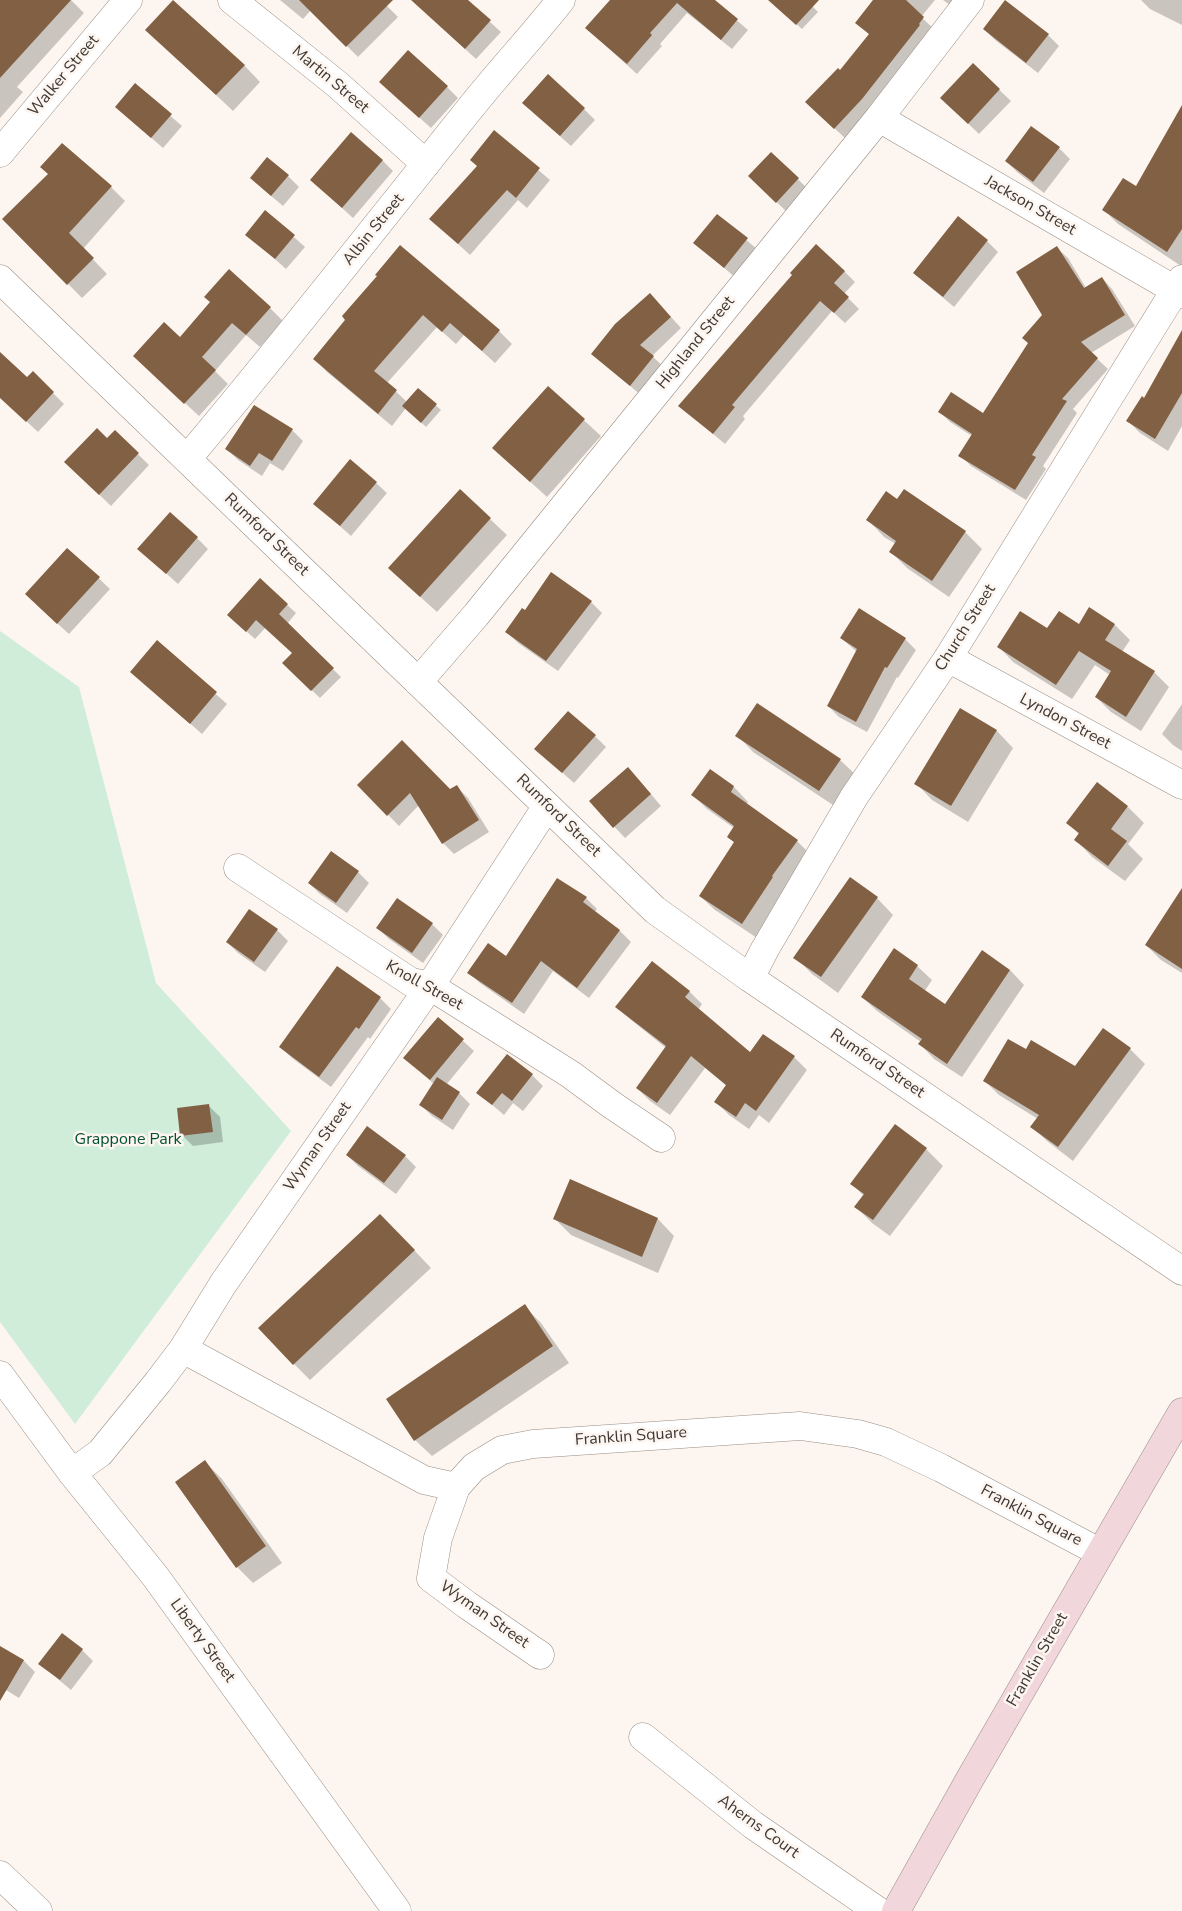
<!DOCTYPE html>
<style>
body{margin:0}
canvas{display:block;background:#fdf5ef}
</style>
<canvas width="1182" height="1911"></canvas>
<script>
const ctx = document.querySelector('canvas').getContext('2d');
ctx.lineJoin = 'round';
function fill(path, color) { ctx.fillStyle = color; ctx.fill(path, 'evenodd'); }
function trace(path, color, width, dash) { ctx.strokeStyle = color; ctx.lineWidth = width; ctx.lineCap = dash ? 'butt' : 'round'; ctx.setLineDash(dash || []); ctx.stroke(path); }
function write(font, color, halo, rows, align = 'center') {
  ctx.font = font + ' "Nunito Sans",sans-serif'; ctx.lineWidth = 5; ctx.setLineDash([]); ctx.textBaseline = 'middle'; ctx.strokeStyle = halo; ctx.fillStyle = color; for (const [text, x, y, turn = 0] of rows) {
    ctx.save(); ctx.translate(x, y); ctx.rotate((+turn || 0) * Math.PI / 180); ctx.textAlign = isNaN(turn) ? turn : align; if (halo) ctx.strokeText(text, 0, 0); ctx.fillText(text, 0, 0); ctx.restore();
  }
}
const green = new Path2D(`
 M 0,631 L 79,687 L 156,983 L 291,1131 L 75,1424 L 0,1322 Z`);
const shadow = new Path2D(`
 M 0,0 L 71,0 L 84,13 L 17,87 L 23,92 L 0,118 Z
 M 280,0 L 381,0 L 398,17 L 358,57 L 311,10 L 303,19 Z
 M 420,0 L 466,0 L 501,32 L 476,59 L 428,15 Z
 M 612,0 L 703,0 L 719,5 L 748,30 L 732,49 L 687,13 L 660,44 L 662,46 L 637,74 L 597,38 Z
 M 788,0 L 806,0 L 818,12 L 802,29 L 785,14 Z
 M 875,0 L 935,0 L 921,17 L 934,29 L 846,139 L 818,113 L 840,72 L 870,35 L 857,23 Z
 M 943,0 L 959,0 L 953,7 Z
 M 1141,0 L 1182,0 L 1182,25 L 1150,9 Z
 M 984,29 L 1048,35 L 1059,46 L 1038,73 L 995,40 Z
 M 147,30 L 244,65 L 260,82 L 233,111 Z
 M 973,65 L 1011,101 L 979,134 L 953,109 Z
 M 135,85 L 182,126 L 163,148 L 116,107 Z
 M 447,87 L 458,98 L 431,128 L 392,93 Z
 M 584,109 L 595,120 L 571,146 L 535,114 Z
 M 494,132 L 550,180 L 527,208 L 518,200 L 470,255 L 431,219 L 478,167 Z
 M 1182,136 L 1182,265 L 1181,266 L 1118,224 L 1104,210 L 1136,188 Z
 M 1059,148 L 1070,159 L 1044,193 L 1017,172 L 1006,161 Z
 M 771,153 L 809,190 L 788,213 L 761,187 Z
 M 382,160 L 393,171 L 353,218 L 311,180 Z
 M 288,176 L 299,187 L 283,206 L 263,189 Z
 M 111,187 L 125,201 L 83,249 L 107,274 L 82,298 L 4,219 Z
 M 266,212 L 305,247 L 286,269 L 247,234 Z
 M 717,215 L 758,250 L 736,278 L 695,243 Z
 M 987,241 L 998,252 L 954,307 L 914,273 Z
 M 1057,248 L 1068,258 L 1086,288 L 1102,278 L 1112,289 L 1135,326 L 1091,353 L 1108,369 L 1073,409 L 1077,413 L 1043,466 L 1046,469 L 1026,500 L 971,466 L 960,455 L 972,436 L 950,422 L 940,412 L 983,415 L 1029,344 L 1044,315 Z
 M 844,271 L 855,282 L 844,294 L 859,309 L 845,323 L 832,311 L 743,416 L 745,419 L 725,444 L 680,406 Z
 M 379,276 L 499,331 L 512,344 L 495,363 L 464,335 L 456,344 L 437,327 L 387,383 L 407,402 L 418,389 L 441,410 L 426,427 L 406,408 L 392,426 L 327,372 L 315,359 Z
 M 660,305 L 681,328 L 652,356 L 665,368 L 642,396 L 592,354 Z
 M 270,308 L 283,321 L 260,347 L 246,335 L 215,371 L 228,384 L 199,416 L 148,369 L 180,338 Z
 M 1182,338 L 1182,426 L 1168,451 L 1140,433 L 1128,421 L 1145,400 Z
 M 0,354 L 27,379 L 33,373 L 64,404 L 38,432 L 0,397 Z
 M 548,387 L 601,436 L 547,497 L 493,448 Z
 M 292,430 L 303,441 L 283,471 L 270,463 L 262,476 L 238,460 L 227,449 Z
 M 115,432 L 149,465 L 111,506 L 77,473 Z
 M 376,483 L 387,493 L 351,536 L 314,503 Z
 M 460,491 L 507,535 L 437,612 L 406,584 Z
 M 904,491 L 965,532 L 982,549 L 949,597 L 907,568 L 891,552 L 896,544 L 884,537 L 868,520 L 898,501 Z
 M 197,538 L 208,549 L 178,584 L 139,549 Z
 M 68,549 L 110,589 L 69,634 L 37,605 Z
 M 260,580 L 296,613 L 287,624 L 341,677 L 320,698 L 283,663 L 293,653 L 266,627 L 255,639 L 237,623 Z
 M 591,602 L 602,613 L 558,671 L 518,643 L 507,632 L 525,612 Z
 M 1090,609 L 1115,625 L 1130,640 L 1122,652 L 1154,672 L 1169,687 L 1141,731 L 1111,712 L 1096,697 L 1110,675 L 1095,665 L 1072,699 L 1013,662 L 999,647 L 1047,630 L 1079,625 Z
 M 841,638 L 905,639 L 916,650 L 898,678 L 897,677 L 867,732 L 839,717 L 828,706 L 857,652 Z
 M 157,642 L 227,704 L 202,734 L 143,682 Z
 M 1182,704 L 1182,751 L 1173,745 L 1162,734 Z
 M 961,710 L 997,731 L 1013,748 L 968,822 L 932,800 L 916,783 Z
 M 737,735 L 840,760 L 857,776 L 836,807 L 753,752 Z
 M 595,736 L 606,747 L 574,783 L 547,759 Z
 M 710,771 L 734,787 L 748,802 L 746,805 L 797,841 L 811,855 L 757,938 L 715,910 L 700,896 L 735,843 L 728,837 L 734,828 L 707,809 L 693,795 Z
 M 639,780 L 661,806 L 625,838 L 591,802 Z
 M 359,785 L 450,791 L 457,787 L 468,798 L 489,832 L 454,854 L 443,843 L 419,805 L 399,826 Z
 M 1128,807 L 1144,823 L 1128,844 L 1143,859 L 1125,881 L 1092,857 L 1076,840 L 1080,835 L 1067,823 Z
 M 358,872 L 369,883 L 347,913 L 320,894 L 309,883 Z
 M 1182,890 L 1182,973 L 1161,960 L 1146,945 Z
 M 586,898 L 597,909 L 595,912 L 620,931 L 631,942 L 589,998 L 553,971 L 524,1014 L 480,983 L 469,973 L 506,958 Z
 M 877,898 L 893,915 L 838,993 L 812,974 L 795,957 Z
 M 432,924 L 443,935 L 423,963 L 389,939 L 378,928 Z
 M 277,930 L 288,941 L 265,972 L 238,953 L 227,942 Z
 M 917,966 L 932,980 L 924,992 L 946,1006 L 1010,970 L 1024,985 L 962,1077 L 934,1059 L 920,1044 L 921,1042 L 877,1011 L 862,997 Z
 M 689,991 L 702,1004 L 698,1010 L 750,1053 L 794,1057 L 807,1070 L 769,1123 L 759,1115 L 749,1129 L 729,1115 L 716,1102 L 727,1086 L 705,1068 L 670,1115 L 650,1101 L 637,1088 L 666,1048 L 630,1019 L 617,1007 Z
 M 380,998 L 391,1009 L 370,1039 L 368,1037 L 331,1087 L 292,1058 L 281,1047 Z
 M 438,1018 L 474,1051 L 446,1085 L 459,1093 L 470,1104 L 453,1130 L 432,1116 L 421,1105 L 434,1084 L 405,1058 Z
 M 1103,1030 L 1130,1049 L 1145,1064 L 1073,1161 L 1047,1141 L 1032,1127 L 1038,1119 L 999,1095 L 985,1081 L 1026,1050 L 1076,1068 Z
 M 532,1075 L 543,1086 L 523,1111 L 513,1103 L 504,1115 L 477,1092 Z
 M 209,1106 L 220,1117 L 223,1142 L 193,1146 L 182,1135 Z
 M 926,1149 L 943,1166 L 890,1236 L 872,1223 L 856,1207 L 864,1196 L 852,1184 Z
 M 347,1155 L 405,1156 L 416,1167 L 396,1194 L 358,1166 Z
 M 571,1181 L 658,1219 L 674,1236 L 658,1273 L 571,1235 L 555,1219 Z
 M 397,1232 L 431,1268 L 310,1380 L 294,1364 Z
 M 524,1306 L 541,1323 L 569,1363 L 432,1456 L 415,1440 Z
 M 205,1462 L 222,1479 L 282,1563 L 253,1583 L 237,1567 Z
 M 0,1647 L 24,1661 L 35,1672 L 19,1698 L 1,1687 L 0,1690 Z
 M 82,1650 L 93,1661 L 71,1690 L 40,1664 Z`);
const building = new Path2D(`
 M 0,0 L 71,0 L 0,78 Z
 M 173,0 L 245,65 L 216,95 L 145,30 Z
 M 299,0 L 393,0 L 346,47 Z
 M 411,0 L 468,0 L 491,20 L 465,49 Z
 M 610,0 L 715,0 L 738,19 L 721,40 L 677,3 L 650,33 L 652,35 L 627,64 L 585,28 Z
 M 768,0 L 819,0 L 796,25 Z
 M 873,0 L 906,0 L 924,17 L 919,24 L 920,25 L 862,99 L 834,129 L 805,102 L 838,68 L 840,70 L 869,34 L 855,23 Z
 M 1005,0 L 1049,34 L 1026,63 L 983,29 Z
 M 408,50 L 448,86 L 419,118 L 379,82 Z
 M 973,63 L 1000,89 L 968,124 L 940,98 Z
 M 548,74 L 585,108 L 560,136 L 522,103 Z
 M 135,83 L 172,114 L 151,138 L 115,107 Z
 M 1182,105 L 1182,229 L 1167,252 L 1102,210 L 1123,178 L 1136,186 Z
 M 1031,126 L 1060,147 L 1033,182 L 1005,161 Z
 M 494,130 L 540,168 L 516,198 L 507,190 L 458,244 L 429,219 L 477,166 L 470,160 Z
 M 351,132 L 383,160 L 342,208 L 310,180 Z
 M 62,143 L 112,186 L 69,233 L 94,258 L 67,285 L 2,219 L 48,174 L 40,167 Z
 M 771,152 L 799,178 L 776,203 L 748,176 Z
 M 267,157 L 289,175 L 271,196 L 250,178 Z
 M 265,210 L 295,235 L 275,259 L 245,235 Z
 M 717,214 L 748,238 L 724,268 L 693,243 Z
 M 958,216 L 988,240 L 943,297 L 913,273 Z
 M 816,244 L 845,271 L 834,283 L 849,297 L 834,313 L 820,301 L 732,405 L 735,407 L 713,434 L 678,406 L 792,275 L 790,273 Z
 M 400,245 L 500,330 L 482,351 L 450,323 L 442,332 L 423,315 L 374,371 L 397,390 L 378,414 L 313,359 L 345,320 L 342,316 L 377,276 L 375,275 Z
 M 1057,246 L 1084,288 L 1102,277 L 1125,315 L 1081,342 L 1098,358 L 1062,399 L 1067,401 L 1032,455 L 1036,457 L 1015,490 L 958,456 L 972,434 L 938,412 L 951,392 L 983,413 L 1028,343 L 1022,338 L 1042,315 L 1016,272 Z
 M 229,269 L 271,307 L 246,335 L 232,323 L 202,357 L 216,370 L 184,404 L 133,356 L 164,322 L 180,337 L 210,302 L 204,297 Z
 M 650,293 L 671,317 L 640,345 L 654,356 L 630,386 L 591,354 L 615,324 Z
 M 1182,330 L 1182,393 L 1155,439 L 1126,421 L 1142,396 L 1144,398 Z
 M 0,352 L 27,377 L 33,371 L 54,392 L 26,422 L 0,398 Z
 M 548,386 L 585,419 L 530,482 L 492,448 Z
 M 418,388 L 437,404 L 421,423 L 402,406 Z
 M 254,405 L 293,429 L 272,461 L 259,453 L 250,466 L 225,449 Z
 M 97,428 L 107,438 L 115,430 L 139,453 L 99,495 L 64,462 Z
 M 350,459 L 377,482 L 340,526 L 313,504 Z
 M 460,489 L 491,518 L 420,597 L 388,568 Z
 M 904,489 L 966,531 L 932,581 L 889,552 L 896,541 L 866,520 L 886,491 L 897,499 Z
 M 170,512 L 198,537 L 166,574 L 137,549 Z
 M 67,548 L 100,577 L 57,624 L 25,594 Z
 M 551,572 L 592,601 L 546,661 L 505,632 L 522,608 L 525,610 Z
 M 260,578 L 288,604 L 279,614 L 334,668 L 311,691 L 282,663 L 292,653 L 256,620 L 246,632 L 227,615 Z
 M 1089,607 L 1115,624 L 1105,640 L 1155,671 L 1126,717 L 1095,697 L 1111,671 L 1079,651 L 1056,685 L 997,647 L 1020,611 L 1047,628 L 1059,611 L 1079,624 Z
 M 859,608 L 906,638 L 887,668 L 885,667 L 856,722 L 827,706 L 857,649 L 840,638 Z
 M 157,640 L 217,692 L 190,724 L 130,672 Z
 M 757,703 L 841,759 L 819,791 L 735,736 Z
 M 960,708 L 997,730 L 951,806 L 914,784 Z
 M 568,711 L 596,735 L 562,773 L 534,749 Z
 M 402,740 L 450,789 L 457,785 L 479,820 L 442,844 L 410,793 L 387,816 L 357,785 Z
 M 628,767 L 651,794 L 613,828 L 589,801 Z
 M 710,769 L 734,786 L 731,792 L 798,840 L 772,876 L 773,877 L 742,924 L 699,896 L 734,842 L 727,837 L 734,826 L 691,795 Z
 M 1097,782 L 1128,806 L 1111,829 L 1127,841 L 1108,866 L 1074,840 L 1079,833 L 1066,823 Z
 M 331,851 L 359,871 L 336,903 L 308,883 Z
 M 850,877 L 878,897 L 821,977 L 793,958 Z
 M 557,878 L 587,897 L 583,902 L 620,930 L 577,988 L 541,961 L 512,1003 L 467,973 L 488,943 L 506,956 Z
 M 1182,888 L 1182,969 L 1145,945 Z
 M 397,898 L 433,923 L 412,953 L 376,928 Z
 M 249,909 L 278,929 L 254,962 L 226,942 Z
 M 894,948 L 918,965 L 909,979 L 945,1004 L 982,950 L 1010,970 L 947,1064 L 918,1044 L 922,1039 L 861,997 Z
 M 652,961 L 690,991 L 685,997 L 750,1052 L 763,1034 L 795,1056 L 756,1111 L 745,1103 L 736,1117 L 714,1102 L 726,1085 L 691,1056 L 657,1103 L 636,1088 L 666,1046 L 615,1007 Z
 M 337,966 L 381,997 L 359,1029 L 356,1027 L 319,1077 L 279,1047 Z
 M 438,1017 L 464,1039 L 430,1080 L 403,1058 Z
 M 1103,1028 L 1131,1048 L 1058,1147 L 1030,1127 L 1039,1115 L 983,1081 L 1008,1039 L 1026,1049 L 1031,1040 L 1075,1066 Z
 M 507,1054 L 533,1074 L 512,1101 L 502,1093 L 492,1105 L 476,1093 Z
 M 437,1077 L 460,1092 L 442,1120 L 419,1105 Z
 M 209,1104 L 213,1132 L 180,1136 L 177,1108 Z
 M 895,1124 L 927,1148 L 873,1220 L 854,1207 L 864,1194 L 850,1184 Z
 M 367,1126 L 406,1155 L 384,1183 L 346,1155 Z
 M 570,1179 L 658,1218 L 642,1257 L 553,1219 Z
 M 380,1214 L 415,1250 L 293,1365 L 258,1328 Z
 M 525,1304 L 553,1346 L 414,1441 L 386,1399 Z
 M 205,1460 L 266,1546 L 236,1568 L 175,1482 Z
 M 62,1633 L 83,1649 L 60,1680 L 38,1664 Z
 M 0,1646 L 24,1660 L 0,1701 Z`);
const street = new Path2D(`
 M 232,0 L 338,85 L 426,164
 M 879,118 L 1182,294
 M 0,153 L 128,0
 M 0,279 L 655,910 L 750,978 L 1182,1271
 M 187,459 C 283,345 375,227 468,111 C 498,73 531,38 561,0
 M 948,658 L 1182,785
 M 418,682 L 476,615 L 879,118 L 970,0
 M 238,868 L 411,982 L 430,986 L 570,1074 L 612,1105 L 661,1138
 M 750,978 L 765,949 L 854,797 L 948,658 L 1182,279
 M 183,1349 L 424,1480 L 456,1487 L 474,1467 L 502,1450 L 533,1444 L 800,1426 L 858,1434 L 886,1442 L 941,1468 L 1099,1552
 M 0,1375 L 72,1473 L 155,1576 L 397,1911
 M 72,1473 L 100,1453 L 158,1382 L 183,1349 L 223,1284 L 430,986 L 547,806
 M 456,1487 L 438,1538 L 431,1578 L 467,1605 L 540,1655
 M 643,1737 L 753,1825 L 878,1911
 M 0,1875 L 38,1911`);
const secondary = new Path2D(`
 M 896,1911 L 971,1777 L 1182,1412`);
const streetNames = [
 ["Walker Street",64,76,-50],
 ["Martin Street",330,80,40],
 ["Jackson Street",1030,206,30],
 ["Albin Street",374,230,-51],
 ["Highland Street",696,343,-51],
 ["Rumford Street",266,535,44],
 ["Church Street",966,628,-58],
 ["Lyndon Street",1065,722,28],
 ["Rumford Street",558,816,44],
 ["Knoll Street",424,986,29],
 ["Rumford Street",877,1064,34],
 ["Wyman Street",318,1147,-55],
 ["Franklin Square",631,1437,-4],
 ["Franklin Square",1031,1516,28],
 ["Wyman Street",484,1615,35],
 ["Liberty Street",202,1641,54],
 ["Franklin Street",1038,1660,-60],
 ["Aherns Court",758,1827,36]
];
const parkNames = [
 ["Grappone Park",128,1140]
];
fill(green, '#d0edda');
fill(shadow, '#0003');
fill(building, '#826044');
trace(street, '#998d83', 29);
trace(secondary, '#998d83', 29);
trace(street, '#fff', 28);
trace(secondary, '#f1d6dc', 28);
write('16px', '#3d3833', '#fdf5ef', streetNames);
write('16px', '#005130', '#fdf5ef', parkNames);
</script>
